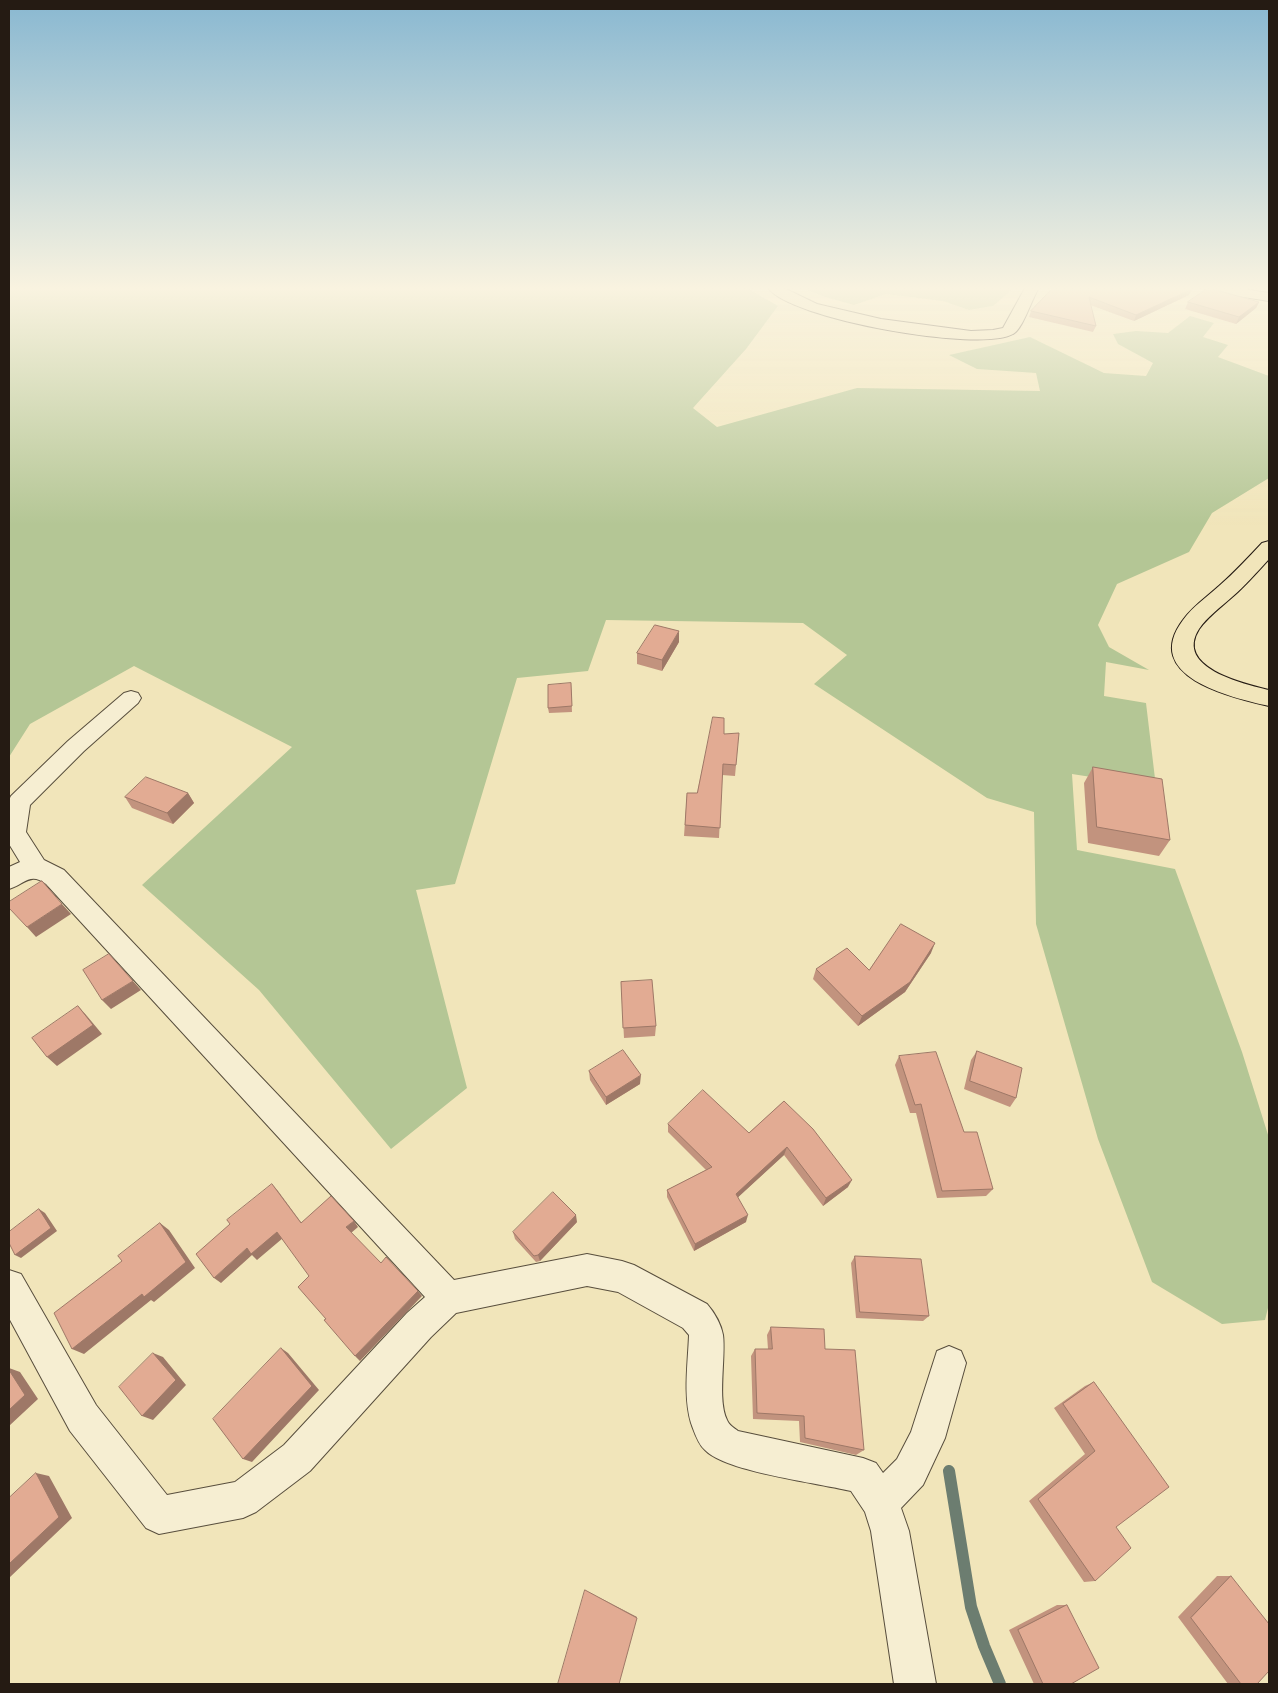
<!DOCTYPE html>
<style>
body{margin:0}
#map{position:relative;width:1278px;height:1693px;overflow:hidden;background:#f1e5ba;font-family:"Libre Bodoni",serif}
canvas{display:block}
.frame{position:absolute;inset:0;border:10px solid #251b13;pointer-events:none}
</style>
<div id="map">
<canvas width="1278" height="1693"></canvas>
<div class="frame"></div>
</div>
<script>
const ctx = document.querySelector('canvas').getContext('2d');
ctx.lineJoin = 'round';
function fill(path, color) { ctx.fillStyle = color; ctx.fill(path, 'evenodd'); }
function trace(path, color, width, dash) { ctx.strokeStyle = color; ctx.lineWidth = width; ctx.lineCap = dash ? 'butt' : 'round'; ctx.setLineDash(dash || []); ctx.stroke(path); }
const green = new Path2D(`
 M 9,288 L 747,288 L 778,306 L 746,349 L 693,408 L 717,427 L 857,388 L 1040,391 L 1036,373 L 977,369 L 949,355 L 1030,337 L 1104,373 L 1146,376 L 1153,363 L 1118,344 L 1113,334 L 1136,331 L 1168,333 L 1190,316 L 1214,323 L 1203,337 L 1228,345 L 1218,357 L 1269,376 L 1269,478 L 1212,513 L 1189,552 L 1117,584 L 1098,625 L 1109,647 L 1149,670 L 1106,662 L 1104,696 L 1146,703 L 1156,787 L 1072,774 L 1077,850 L 1175,869 L 1242,1052 L 1269,1138 L 1269,1304 L 1265,1320 L 1222,1324 L 1152,1282 L 1098,1139 L 1036,924 L 1034,812 L 987,798 L 814,684 L 847,655 L 803,623 L 606,620 L 588,671 L 517,678 L 455,884 L 416,890 L 467,1088 L 391,1149 L 259,990 L 142,885 L 292,747 L 134,666 L 30,724 L 9,757 Z
 M 803,288 L 1014,288 L 993,306 L 969,310 L 943,301 L 886,294 L 854,305 L 822,296 Z`);
const stream = new Path2D(`
 M 949,1471 L 971,1607 L 984,1646 L 1000,1684`);
const minor = new Path2D(`
 M 131,691 L 138,693 L 141,698 L 138,703 L 84,751 L 30,805 L 26,832 L 44,860 L 64,870 L 454,1280 L 587,1254 L 622,1261 L 634,1265 L 707,1304 C 714,1312 721,1324 723,1335 C 726,1357 717,1400 727,1420 C 729,1425 734,1428 738,1431 L 863,1458 L 876,1463 L 883,1473 L 897,1459 L 911,1432 L 937,1351 L 949,1346 L 961,1351 L 966,1363 L 945,1438 L 923,1485 L 901,1508 L 909,1531 L 936,1684 L 894,1684 L 871,1531 L 865,1512 L 851,1491 C 818,1483 726,1472 705,1450 C 698,1444 694,1431 691,1423 C 683,1395 688,1363 689,1335 L 683,1328 L 618,1292 L 587,1286 L 456,1313 L 431,1337 L 310,1471 L 256,1512 L 243,1518 L 159,1534 L 146,1528 L 70,1431 L 9,1318 L 9,1270 L 21,1274 L 96,1405 L 167,1495 L 235,1482 L 284,1445 L 407,1313 L 425,1297 L 46,884 C 30,872 25,884 9,889 L 9,867 L 20,862 L 9,844 L 9,800 L 11,796 L 68,741 L 124,693 Z`);
const primary = new Path2D(`
 M 768,288 L 784,288 L 817,304 L 881,319 L 971,331 L 993,330 L 1003,328 L 1025,288 L 1039,288 C 1032,298 1023,329 1013,334 C 980,353 790,319 768,288 Z
 M 1204,288 L 1237,288 L 1269,293 L 1269,301 L 1211,292 Z
 M 1269,541 L 1269,559 C 1257,572 1245,586 1232,597 C 1221,607 1207,617 1199,629 C 1174,668 1244,684 1269,690 L 1269,706 C 1229,697 1141,676 1183,620 C 1193,606 1207,597 1219,586 C 1234,573 1248,558 1262,543 Z`);
const wall = new Path2D(`
 M 1053,288 L 1186,288 L 1189,295 L 1134,321 L 1090,305 L 1096,326 L 1093,332 L 1029,317 L 1031,311 Z
 M 1188,302 L 1259,302 L 1256,308 L 1236,324 L 1185,309 Z
 M 679,642 L 662,671 L 637,664 L 637,653 Z
 M 571,683 L 572,712 L 549,713 L 548,708 Z
 M 724,734 L 736,765 L 735,776 L 722,775 L 719,838 L 684,836 L 687,793 L 697,793 Z
 M 1093,767 L 1170,840 L 1159,856 L 1088,843 L 1084,783 Z
 M 188,793 L 194,803 L 173,824 L 132,808 L 125,797 Z
 M 931,953 L 905,992 L 858,1026 L 813,979 L 816,969 L 869,970 Z
 M 621,982 L 656,1026 L 655,1036 L 624,1038 Z
 M 977,1051 L 1016,1098 L 1010,1107 L 964,1089 L 971,1060 Z
 M 899,1056 L 964,1132 L 993,1189 L 986,1196 L 937,1198 L 916,1113 L 910,1113 L 895,1065 Z
 M 589,1071 L 640,1084 L 606,1105 L 590,1080 Z
 M 784,1101 L 848,1187 L 823,1206 L 784,1155 L 738,1197 L 746,1222 L 694,1251 L 667,1197 L 667,1190 L 706,1170 L 668,1132 L 668,1124 L 749,1133 Z
 M 577,1222 L 540,1261 L 536,1262 L 515,1239 L 513,1232 Z
 M 855,1256 L 929,1316 L 923,1321 L 856,1318 L 851,1263 Z
 M 771,1327 L 825,1349 L 864,1450 L 856,1455 L 800,1442 L 799,1421 L 753,1419 L 751,1356 L 755,1349 L 768,1349 L 767,1335 Z
 M 1094,1382 L 1116,1527 L 1095,1581 L 1084,1582 L 1029,1501 L 1085,1454 L 1054,1408 L 1085,1386 Z
 M 1217,1576 L 1231,1576 L 1257,1684 L 1228,1684 L 1178,1617 Z
 M 1057,1605 L 1067,1605 L 1071,1684 L 1034,1684 L 1009,1630 Z`);
const shadedWall = new Path2D(`
 M 1192,289 L 1189,295 L 1134,321 L 1136,315 Z
 M 1259,302 L 1256,308 L 1236,324 L 1239,317 Z
 M 679,631 L 679,642 L 662,671 L 662,660 Z
 M 188,793 L 194,803 L 173,824 L 167,813 Z
 M 62,904 L 71,914 L 36,937 L 27,927 Z
 M 935,943 L 931,953 L 905,992 L 858,1026 L 862,1016 Z
 M 133,981 L 141,990 L 111,1009 L 102,1000 Z
 M 78,1006 L 87,1016 L 102,1034 L 57,1066 L 47,1057 Z
 M 641,1075 L 640,1084 L 606,1105 L 606,1097 Z
 M 787,1147 L 784,1155 L 734,1201 L 736,1194 Z
 M 852,1180 L 848,1187 L 823,1206 L 826,1198 Z
 M 272,1184 L 278,1191 L 306,1229 L 301,1223 Z
 M 39,1209 L 45,1213 L 57,1231 L 21,1258 L 15,1255 Z
 M 576,1215 L 577,1222 L 540,1261 L 538,1255 Z
 M 748,1215 L 746,1222 L 694,1251 L 695,1244 Z
 M 354,1221 L 358,1227 L 351,1233 L 346,1227 Z
 M 160,1223 L 169,1230 L 195,1268 L 154,1302 L 151,1300 L 84,1354 L 72,1349 Z
 M 277,1232 L 283,1238 L 257,1260 L 252,1255 L 221,1283 L 214,1278 L 247,1248 Z
 M 418,1291 L 422,1296 L 360,1361 L 355,1356 Z
 M 281,1348 L 288,1353 L 319,1390 L 252,1462 L 243,1459 Z
 M 153,1353 L 163,1357 L 186,1385 L 153,1420 L 142,1416 Z
 M 9,1368 L 20,1372 L 38,1399 L 9,1426 Z
 M 36,1473 L 49,1476 L 72,1518 L 9,1578 L 9,1564 Z
 M 585,1590 L 637,1617 L 637,1618 Z`);
const building = new Path2D(`
 M 1053,288 L 1186,288 L 1192,289 L 1136,315 L 1089,297 L 1096,326 L 1031,311 Z
 M 1208,288 L 1209,288 L 1259,302 L 1239,317 L 1188,302 Z
 M 655,625 L 679,631 L 662,660 L 637,653 Z
 M 571,683 L 572,706 L 548,708 L 548,685 Z
 M 713,717 L 724,718 L 724,734 L 739,733 L 736,765 L 723,764 L 720,828 L 685,825 L 687,793 L 697,793 Z
 M 1093,767 L 1162,779 L 1170,840 L 1097,827 Z
 M 146,777 L 188,793 L 167,813 L 125,797 Z
 M 42,881 L 62,904 L 27,927 L 9,908 L 9,902 Z
 M 901,924 L 935,943 L 910,982 L 862,1016 L 816,969 L 847,948 L 869,970 Z
 M 109,954 L 133,981 L 102,1000 L 83,970 Z
 M 652,980 L 656,1026 L 623,1028 L 621,982 Z
 M 78,1006 L 93,1025 L 47,1057 L 32,1038 Z
 M 623,1050 L 641,1075 L 606,1097 L 589,1071 Z
 M 977,1051 L 1022,1068 L 1016,1098 L 970,1081 Z
 M 936,1052 L 964,1132 L 977,1132 L 993,1189 L 942,1191 L 921,1104 L 915,1105 L 899,1056 Z
 M 703,1090 L 749,1133 L 784,1101 L 813,1129 L 852,1180 L 826,1198 L 787,1147 L 736,1194 L 748,1215 L 695,1244 L 667,1190 L 712,1167 L 668,1124 Z
 M 272,1184 L 301,1223 L 331,1196 L 354,1221 L 346,1227 L 381,1263 L 386,1257 L 418,1291 L 355,1356 L 324,1320 L 326,1319 L 298,1287 L 309,1276 L 277,1232 L 251,1254 L 247,1248 L 214,1278 L 196,1254 L 230,1224 L 227,1220 Z
 M 553,1192 L 576,1215 L 538,1255 L 534,1256 L 513,1232 Z
 M 39,1209 L 51,1228 L 15,1255 L 9,1243 L 9,1232 Z
 M 160,1223 L 186,1262 L 144,1297 L 142,1294 L 72,1349 L 54,1313 L 122,1261 L 118,1256 Z
 M 855,1256 L 921,1259 L 929,1316 L 860,1312 Z
 M 771,1327 L 824,1329 L 825,1349 L 855,1350 L 864,1450 L 805,1438 L 804,1416 L 757,1413 L 755,1349 L 772,1349 Z
 M 281,1348 L 312,1386 L 243,1459 L 213,1419 Z
 M 153,1353 L 176,1380 L 142,1416 L 119,1387 Z
 M 9,1370 L 25,1395 L 9,1410 Z
 M 1094,1382 L 1169,1487 L 1116,1527 L 1131,1548 L 1095,1581 L 1038,1499 L 1095,1451 L 1063,1404 Z
 M 36,1473 L 59,1517 L 9,1564 L 9,1498 Z
 M 1231,1576 L 1269,1624 L 1269,1671 L 1257,1684 L 1241,1684 L 1191,1618 Z
 M 585,1590 L 637,1618 L 619,1684 L 558,1684 Z
 M 1067,1605 L 1099,1668 L 1071,1684 L 1043,1684 L 1018,1630 Z`);
fill(green, '#b4c695');
trace(stream, '#6c7d70', 12);
trace(minor, '#584e3d', 2);
trace(primary, '#251b13', 2);
fill(minor, '#f6eed2');
fill(primary, '#f1e5ba');
fill(wall, '#c2937e');
fill(shadedWall, '#9e7867');
fill(building, '#e2ab93');
trace(building, '#9e7867', 1);
const sky = ctx.createLinearGradient(0, 0, 0, 525);
sky.addColorStop(0, '#89b8d1');
sky.addColorStop(0.55, '#f9f3e0');
sky.addColorStop(1, '#f9f3e000');
ctx.fillStyle = sky;
ctx.fillRect(0, 0, 1278, 525);
</script>
